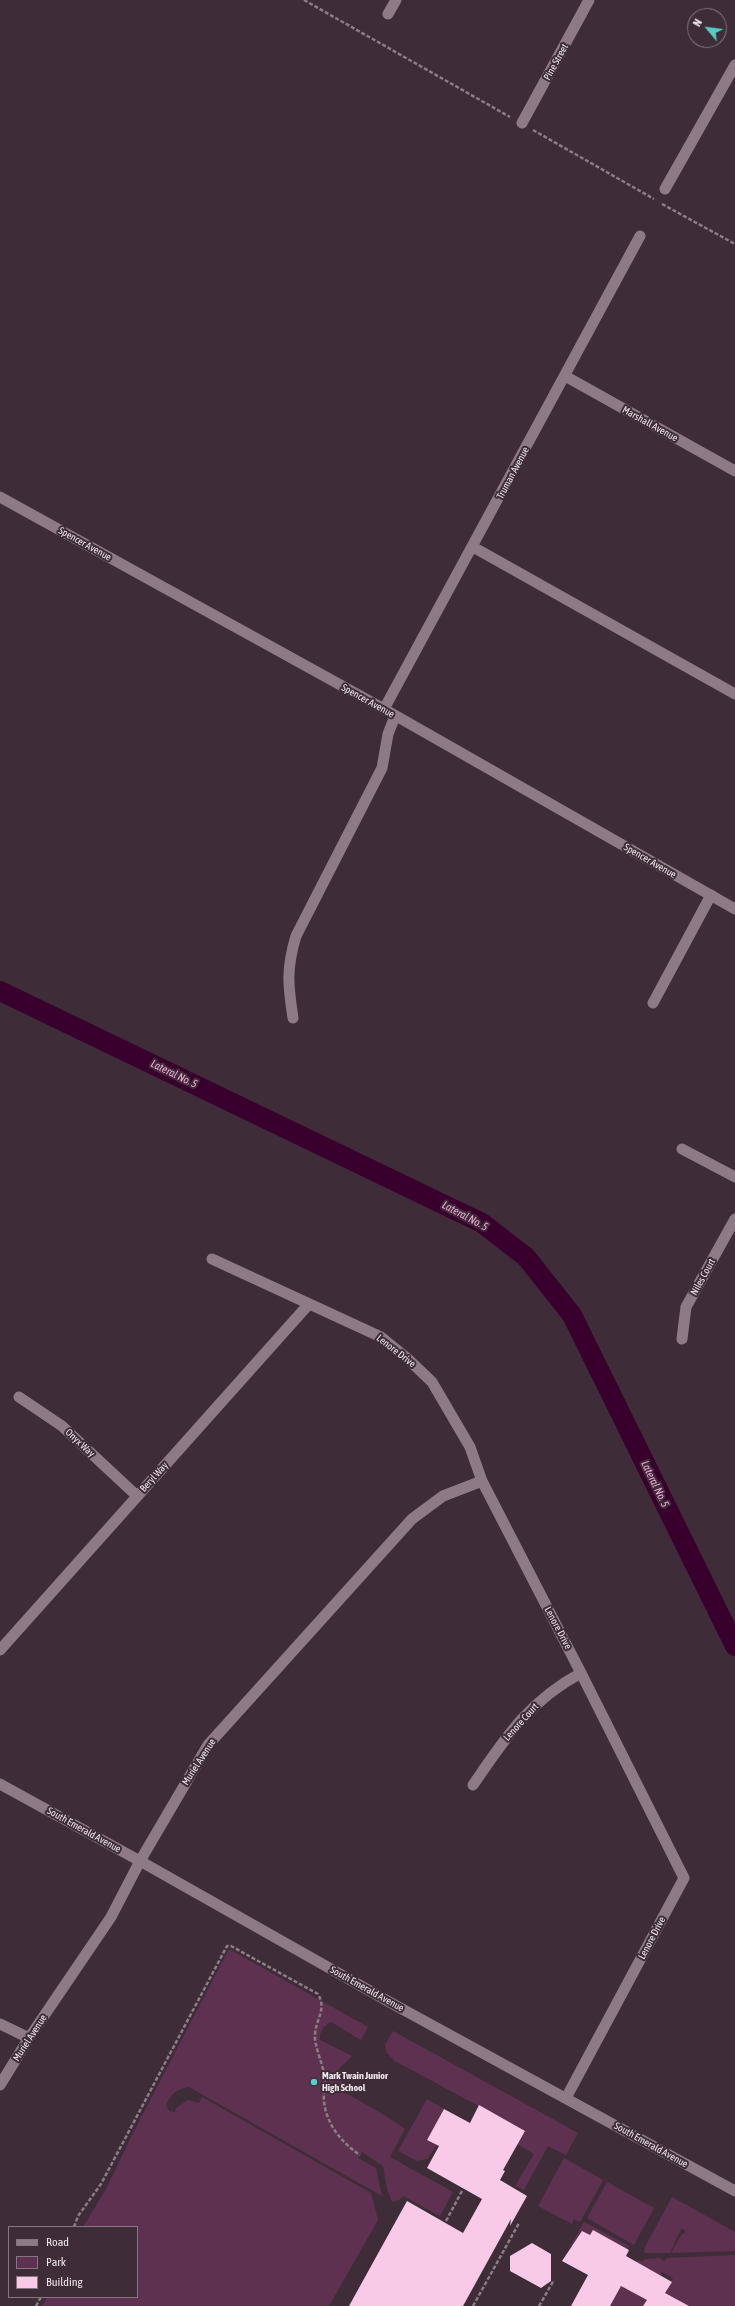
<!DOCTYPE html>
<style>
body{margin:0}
#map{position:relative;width:735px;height:2306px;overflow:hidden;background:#3e2d38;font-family:"Asap Condensed",sans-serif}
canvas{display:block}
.legend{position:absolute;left:8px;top:2226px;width:130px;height:72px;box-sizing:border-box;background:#3e2d38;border:1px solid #857680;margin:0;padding:5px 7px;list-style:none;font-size:12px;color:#efe4eb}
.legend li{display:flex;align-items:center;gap:8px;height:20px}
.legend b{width:20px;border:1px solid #857680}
.north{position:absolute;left:687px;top:8px;width:40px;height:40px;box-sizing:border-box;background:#3e2d38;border:1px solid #857680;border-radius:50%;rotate:299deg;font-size:11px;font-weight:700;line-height:16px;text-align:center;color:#efe4eb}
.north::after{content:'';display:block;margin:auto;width:14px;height:18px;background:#55cec6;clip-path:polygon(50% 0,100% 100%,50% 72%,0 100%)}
</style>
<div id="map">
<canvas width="735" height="2306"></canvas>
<ul class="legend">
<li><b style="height:5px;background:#8e7a87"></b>Road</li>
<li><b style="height:11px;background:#5f3151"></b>Park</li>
<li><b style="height:11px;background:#f8cae8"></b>Building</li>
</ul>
<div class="north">N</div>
</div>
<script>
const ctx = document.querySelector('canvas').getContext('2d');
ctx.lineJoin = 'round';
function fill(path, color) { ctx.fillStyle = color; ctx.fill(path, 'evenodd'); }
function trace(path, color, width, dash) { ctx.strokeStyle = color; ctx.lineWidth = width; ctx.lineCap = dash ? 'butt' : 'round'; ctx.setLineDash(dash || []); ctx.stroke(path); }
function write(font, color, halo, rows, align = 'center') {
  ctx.font = font + ' "Asap Condensed",sans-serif'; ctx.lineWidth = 4; ctx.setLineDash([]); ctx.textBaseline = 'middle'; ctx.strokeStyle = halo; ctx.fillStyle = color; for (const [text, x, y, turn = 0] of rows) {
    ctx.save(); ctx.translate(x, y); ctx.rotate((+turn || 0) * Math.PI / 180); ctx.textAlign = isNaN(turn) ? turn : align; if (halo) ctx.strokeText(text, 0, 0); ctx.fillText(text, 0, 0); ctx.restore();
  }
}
const green = new Path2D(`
 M 229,1949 L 368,2027 L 361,2040 L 331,2022 C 324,2026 319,2031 320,2040 L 352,2056 L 336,2072 L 343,2079 L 338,2089 L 381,2113 L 405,2129 L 390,2157 L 453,2192 L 440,2216 L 403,2196 L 399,2200 L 392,2202 L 387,2189 L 383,2166 L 362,2152 L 358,2158 L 376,2168 L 382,2196 L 189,2087 C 176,2089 172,2093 166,2105 L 169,2111 L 175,2112 L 176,2108 L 188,2100 L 199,2103 L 202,2097 L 371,2193 L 378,2220 L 329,2306 L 42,2306 L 48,2297 L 137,2297 L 137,2227 L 83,2227 L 106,2189 L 132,2135 Z
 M 393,2031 L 578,2133 L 566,2155 L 548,2146 L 524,2190 L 515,2186 L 534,2154 L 517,2144 L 525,2131 L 395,2061 L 387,2053 L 385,2045 Z
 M 427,2099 L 444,2109 L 427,2140 L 437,2145 L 427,2159 L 417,2161 L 398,2151 Z
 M 564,2158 L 603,2180 L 580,2222 L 574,2219 L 572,2224 L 538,2206 Z
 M 607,2182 L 654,2208 L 634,2245 L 587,2218 Z
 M 672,2197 L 735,2232 L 735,2251 L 671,2253 L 681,2235 L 685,2233 L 685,2230 L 681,2229 L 670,2253 L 644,2253 L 645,2247 Z
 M 584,2222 L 629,2246 L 627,2249 L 593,2230 L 590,2235 L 582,2231 L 573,2247 L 571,2245 Z
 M 735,2255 L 735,2306 L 689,2306 L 663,2297 L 673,2278 L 662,2272 L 660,2276 L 636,2262 L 638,2260 L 642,2262 L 645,2259 L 660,2258 L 664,2262 L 667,2258 Z
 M 621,2286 L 647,2300 L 643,2306 L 610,2306 Z`);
const canal = new Path2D(`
 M 0,991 L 482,1223 L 526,1257 L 572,1315 L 735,1646`);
const building = new Path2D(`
 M 479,2105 L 525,2131 L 503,2170 L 505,2171 L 500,2180 L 527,2196 L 510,2226 L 511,2219 L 463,2306 L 349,2306 L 407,2201 L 463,2233 L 482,2199 L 427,2168 L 439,2146 L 427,2140 L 444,2109 L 470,2123 Z
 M 593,2230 L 629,2250 L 626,2256 L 672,2282 L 665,2293 L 689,2306 L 643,2306 L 647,2300 L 621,2286 L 610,2306 L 571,2306 L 588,2275 L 562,2261 L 582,2231 L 590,2235 Z
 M 532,2243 L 551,2254 L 551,2281 L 541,2288 L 510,2271 L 510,2256 Z`);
const path = new Path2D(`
 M 304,0 L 510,117
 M 533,130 L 654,199
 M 662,204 L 735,244
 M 446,2221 L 462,2191
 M 74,2227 L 78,2216 L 101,2184 L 227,1946 L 231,1946 L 318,1994 C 327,2010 316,2018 315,2035 C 314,2044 322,2063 324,2073 C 326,2082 323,2092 324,2101 C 326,2124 342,2143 360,2155
 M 36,2306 L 41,2297
 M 473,2306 L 519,2223
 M 539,2306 L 554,2280`);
const service = new Path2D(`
 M 388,14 L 396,0
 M 665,189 L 735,65
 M 473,547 L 735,694
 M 653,1003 L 711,895
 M 293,1018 C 288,985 286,969 296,936 L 382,768 L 388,734 L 395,716`);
const minor = new Path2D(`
 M 522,123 L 589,0
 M 565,376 L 735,471
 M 0,497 L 384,709 L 735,909
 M 384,709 L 640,236
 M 682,1149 L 735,1177
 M 212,1259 L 381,1337 L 408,1359 L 432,1382 L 470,1447 L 482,1481 L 581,1673 L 684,1878 L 566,2098
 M 682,1339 L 686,1307 L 735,1219
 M 19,1397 L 62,1426 L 137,1496
 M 0,1650 L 308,1305
 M 473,1785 C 506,1737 529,1701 581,1673
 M 0,2024 L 29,2038
 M 0,2085 L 29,2038 L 111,1917 L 140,1861 L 208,1745 L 412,1519 L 443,1496 L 482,1481`);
const tertiary = new Path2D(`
 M 0,1784 L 140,1861 L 393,2004 L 735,2191`);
const markers = [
 [314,2082,4,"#55cec6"]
];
const streetNames = [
 ["Pine Street",556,62,-61],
 ["Marshall Avenue",650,424,29],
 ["Truman Avenue",513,473,-62],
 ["Spencer Avenue",85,544,29],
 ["Spencer Avenue",368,701,29],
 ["Spencer Avenue",650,861,30],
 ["Niles Court",703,1277,-61],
 ["Lenore Drive",396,1351,38],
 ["Onyx Way",80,1443,43],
 ["Beryl Way",154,1477,-48],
 ["Lenore Drive",558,1628,62],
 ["Lenore Court",521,1722,-48],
 ["Muriel Avenue",199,1762,-57],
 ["South Emerald Avenue",84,1830,29],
 ["Lenore Drive",652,1938,-62],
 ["South Emerald Avenue",367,1989,29],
 ["Muriel Avenue",30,2038,-57],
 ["South Emerald Avenue",651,2145,29]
];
const poiNames = [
 ["Mark Twain Junior",322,2076],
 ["High School",322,2088]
];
const waterNames = [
 ["Lateral No. 5",174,1074,26],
 ["Lateral No. 5",465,1216,28],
 ["Lateral No. 5",655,1484,64]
];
fill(green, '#5f3151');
trace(canal, '#3a002d', 20);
fill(building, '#f8cae8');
trace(path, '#8b7c86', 2.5, [4, 2]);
trace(service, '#8e7a87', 11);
trace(minor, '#8e7a87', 11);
trace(tertiary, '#8e7a87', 11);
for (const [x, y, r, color] of markers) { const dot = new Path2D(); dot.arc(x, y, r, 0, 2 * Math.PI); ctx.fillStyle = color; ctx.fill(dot); trace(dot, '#3e2d38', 1.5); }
write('10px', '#efe4eb', '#3e2d38', streetNames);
write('bold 10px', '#efe4eb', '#3e2d38', poiNames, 'left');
write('italic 11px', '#f6aade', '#3e2d38', waterNames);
</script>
